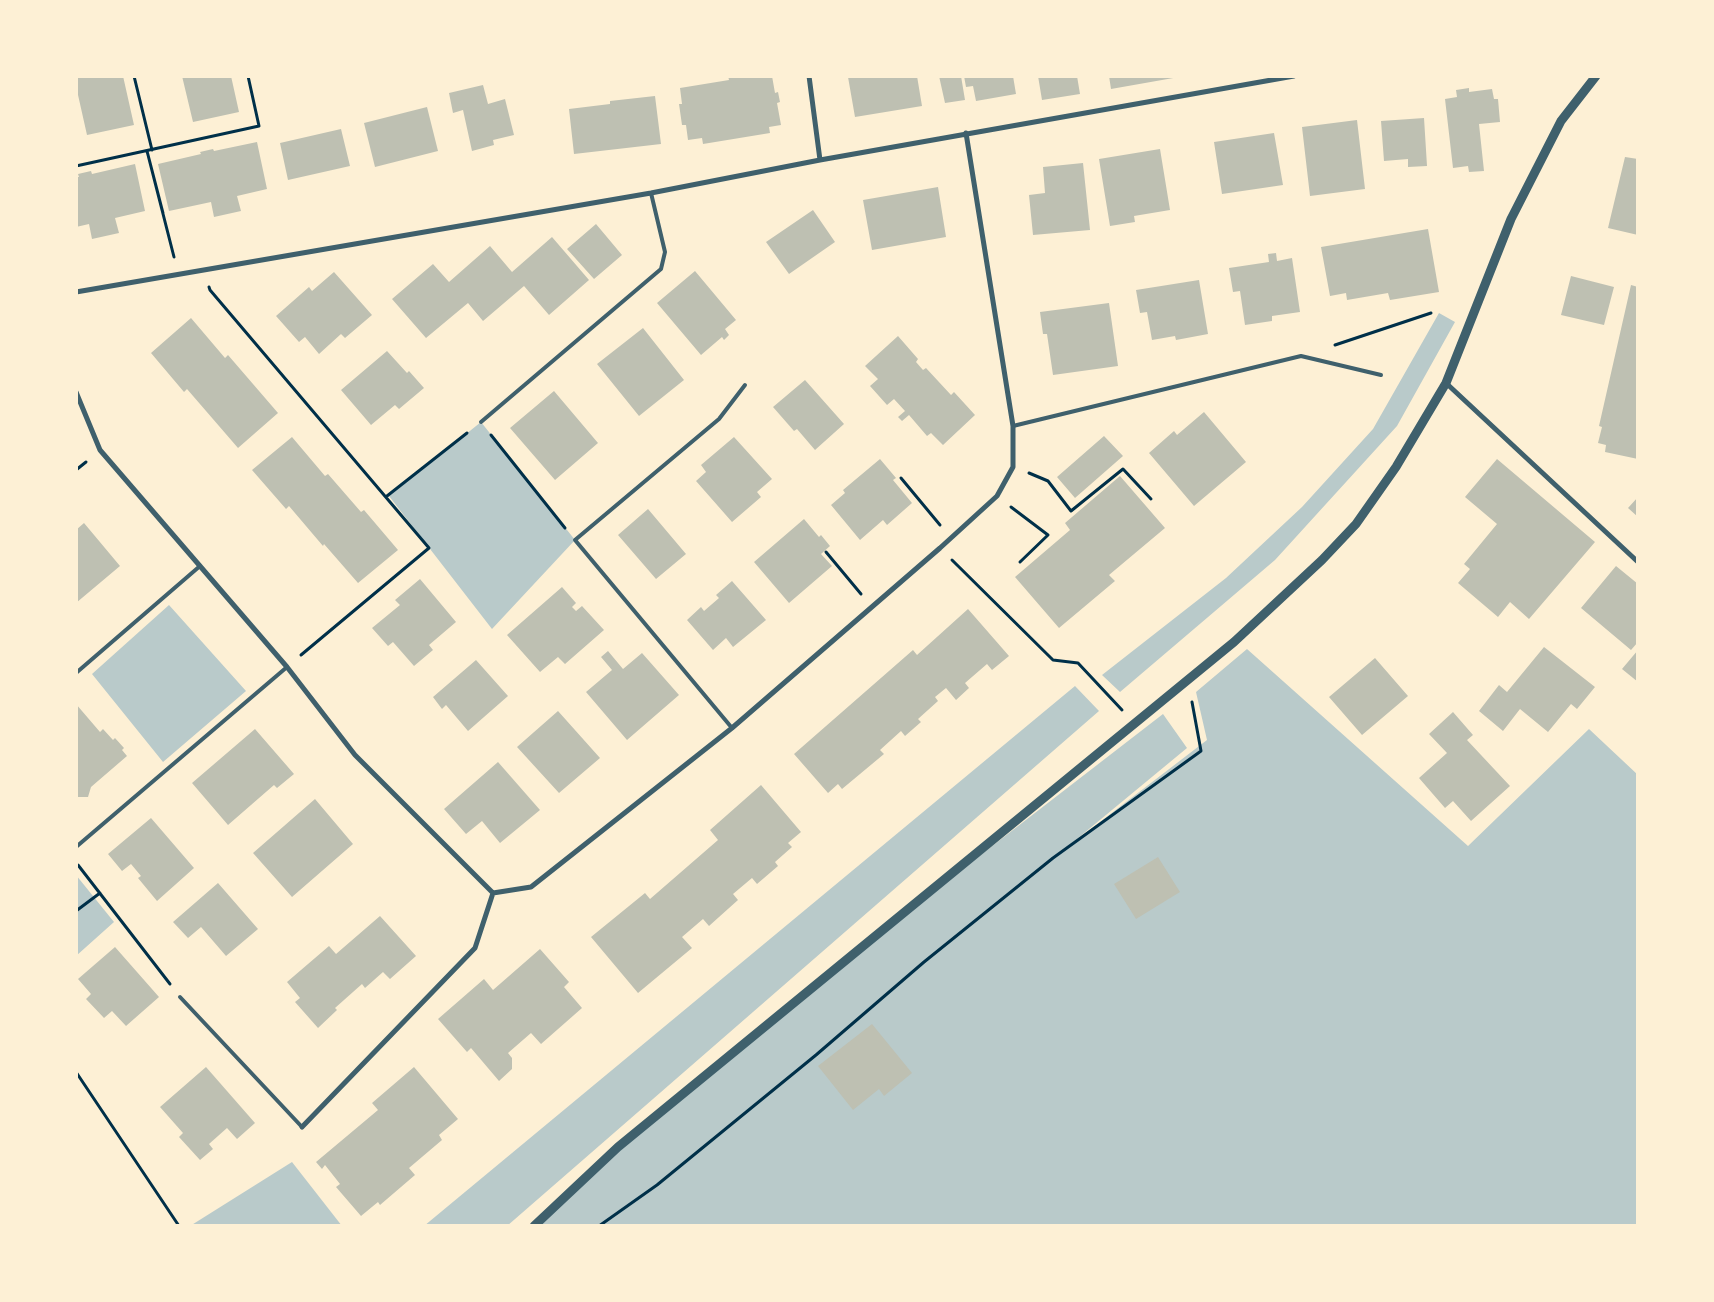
<!DOCTYPE html>
<style>
body{margin:0}
#map{position:relative;width:1714px;height:1302px;overflow:hidden;background:#fdf0d5;font-family:Roboto,sans-serif}
canvas{display:block}
.frame{position:absolute;inset:0;border:78px solid #fdf0d5;pointer-events:none}
</style>
<div id="map">
<canvas width="1714" height="1302"></canvas>
<div class="frame"></div>
</div>
<script>
const ctx = document.querySelector('canvas').getContext('2d');
ctx.lineJoin = 'round';
function fill(path, color) { ctx.fillStyle = color; ctx.fill(path, 'evenodd'); }
function trace(path, color, width, dash) { ctx.strokeStyle = color; ctx.lineWidth = width; ctx.lineCap = dash ? 'butt' : 'round'; ctx.setLineDash(dash || []); ctx.stroke(path); }
const green = new Path2D(`
 M 1439,313 L 1455,322 L 1397,426 L 1275,560 L 1120,692 L 1102,675 L 1226,578 L 1302,507 L 1373,429 Z
 M 481,422 L 575,540 L 492,629 L 389,496 Z
 M 169,605 L 246,691 L 163,762 L 92,674 Z
 M 1247,649 L 1468,846 L 1589,729 L 1638,775 L 1638,1226 L 534,1226 L 618,1147 L 868,942 L 1163,714 L 1187,748 L 1066,848 L 1207,740 L 1196,692 Z
 M 1075,686 L 1099,711 L 507,1226 L 424,1226 Z
 M 76,875 L 114,922 L 76,956 Z
 M 292,1162 L 342,1226 L 190,1226 Z`);
const building = new Path2D(`
 M 76,76 L 123,76 L 134,125 L 87,135 L 76,86 Z
 M 182,76 L 231,76 L 239,112 L 193,122 Z
 M 728,76 L 772,76 L 775,93 L 778,92 L 780,102 L 777,103 L 781,125 L 769,127 L 770,133 L 703,144 L 702,138 L 688,140 L 686,125 L 682,125 L 679,104 L 682,104 L 680,88 L 729,80 Z
 M 850,76 L 917,76 L 922,106 L 855,117 L 848,77 Z
 M 939,76 L 961,76 L 965,100 L 945,103 Z
 M 964,76 L 1013,76 L 1016,94 L 976,101 L 973,86 L 966,87 Z
 M 1038,76 L 1077,76 L 1080,94 L 1042,100 Z
 M 1109,76 L 1179,76 L 1179,77 L 1111,89 Z
 M 483,85 L 488,104 L 505,99 L 514,135 L 493,140 L 494,145 L 472,151 L 463,110 L 453,113 L 449,93 Z
 M 1469,88 L 1469,92 L 1492,89 L 1494,99 L 1498,99 L 1500,122 L 1479,124 L 1484,171 L 1469,172 L 1468,166 L 1453,168 L 1445,99 L 1457,97 L 1456,90 Z
 M 655,96 L 661,144 L 574,154 L 569,109 L 610,104 L 610,101 Z
 M 427,107 L 438,151 L 375,167 L 364,123 Z
 M 1424,118 L 1427,166 L 1408,167 L 1408,159 L 1384,161 L 1381,121 Z
 M 1357,120 L 1365,189 L 1310,196 L 1302,127 Z
 M 341,129 L 350,166 L 288,180 L 280,143 Z
 M 1274,133 L 1283,185 L 1222,194 L 1214,142 Z
 M 257,142 L 267,189 L 237,196 L 241,211 L 214,217 L 211,202 L 169,211 L 158,164 L 201,154 L 200,152 L 213,149 L 214,151 Z
 M 1160,149 L 1170,210 L 1134,216 L 1135,222 L 1110,226 L 1099,159 Z
 M 1625,157 L 1638,159 L 1638,235 L 1608,228 Z
 M 1083,163 L 1090,230 L 1033,235 L 1029,195 L 1045,193 L 1043,167 Z
 M 135,164 L 145,211 L 115,218 L 119,233 L 92,239 L 89,224 L 76,227 L 76,177 L 79,177 L 78,174 L 91,171 L 92,174 Z
 M 938,187 L 946,237 L 872,250 L 863,200 Z
 M 813,210 L 835,242 L 789,274 L 766,242 Z
 M 596,224 L 622,255 L 594,279 L 567,249 Z
 M 1428,229 L 1439,292 L 1390,300 L 1388,293 L 1347,300 L 1346,293 L 1330,296 L 1321,247 Z
 M 552,237 L 589,280 L 549,315 L 524,286 L 483,321 L 468,303 L 426,338 L 392,299 L 433,264 L 449,282 L 490,246 L 512,272 Z
 M 1276,253 L 1277,261 L 1292,258 L 1300,312 L 1272,316 L 1272,321 L 1245,325 L 1240,291 L 1233,292 L 1229,268 L 1269,262 L 1268,254 Z
 M 695,271 L 736,320 L 725,329 L 729,335 L 724,340 L 722,337 L 701,355 L 657,303 Z
 M 334,272 L 372,315 L 345,338 L 341,334 L 319,354 L 305,337 L 299,342 L 276,316 L 309,287 L 312,291 Z
 M 1571,276 L 1614,287 L 1604,325 L 1561,315 Z
 M 1199,280 L 1208,334 L 1176,340 L 1175,336 L 1152,340 L 1147,312 L 1140,313 L 1136,290 Z
 M 1631,285 L 1638,287 L 1638,459 L 1605,452 L 1606,445 L 1598,443 L 1602,427 L 1599,426 Z
 M 1109,303 L 1118,366 L 1053,375 L 1047,334 L 1043,334 L 1040,312 Z
 M 191,318 L 225,358 L 228,355 L 278,413 L 238,448 L 187,389 L 184,392 L 151,353 Z
 M 643,328 L 684,380 L 639,416 L 597,364 Z
 M 898,336 L 918,359 L 916,362 L 923,370 L 926,368 L 951,395 L 954,392 L 975,415 L 943,445 L 931,433 L 927,436 L 909,415 L 902,421 L 898,417 L 905,411 L 894,399 L 887,405 L 870,386 L 878,379 L 865,366 Z
 M 387,351 L 407,373 L 409,371 L 424,388 L 399,409 L 395,405 L 371,425 L 341,390 Z
 M 805,380 L 844,424 L 815,450 L 797,429 L 794,431 L 773,407 Z
 M 554,391 L 598,443 L 555,480 L 510,428 Z
 M 1204,412 L 1246,462 L 1194,506 L 1149,453 L 1174,431 L 1177,435 Z
 M 1104,436 L 1123,456 L 1075,498 L 1057,477 Z
 M 292,437 L 325,476 L 328,474 L 361,512 L 364,510 L 398,550 L 358,583 L 324,544 L 323,546 L 289,506 L 286,509 L 252,470 Z
 M 734,437 L 772,479 L 757,492 L 761,497 L 732,522 L 696,481 L 706,472 L 701,465 Z
 M 880,459 L 896,478 L 893,480 L 912,503 L 887,525 L 883,520 L 860,540 L 831,505 L 845,493 L 843,490 Z
 M 1497,459 L 1595,542 L 1529,619 L 1510,602 L 1498,617 L 1458,583 L 1470,569 L 1464,564 L 1497,524 L 1465,497 Z
 M 1120,476 L 1165,528 L 1109,575 L 1115,581 L 1059,628 L 1015,577 L 1070,530 L 1065,523 Z
 M 1638,497 L 1638,517 L 1628,508 Z
 M 648,509 L 686,554 L 656,579 L 618,535 Z
 M 804,519 L 819,537 L 821,535 L 830,546 L 821,554 L 832,566 L 789,603 L 754,562 Z
 M 84,523 L 120,566 L 76,603 L 76,530 Z
 M 1616,566 L 1638,584 L 1638,642 L 1631,650 L 1581,608 Z
 M 420,579 L 456,622 L 429,645 L 433,650 L 414,666 L 393,642 L 388,646 L 372,628 L 400,605 L 395,600 Z
 M 732,581 L 766,620 L 733,647 L 726,638 L 713,650 L 687,620 L 701,607 L 704,611 L 719,598 L 716,595 Z
 M 562,587 L 576,603 L 572,607 L 576,611 L 582,606 L 604,630 L 565,664 L 558,657 L 540,672 L 507,635 Z
 M 968,609 L 1009,656 L 992,670 L 987,664 L 965,683 L 969,688 L 956,700 L 946,688 L 935,697 L 938,701 L 918,719 L 921,722 L 905,736 L 901,731 L 880,750 L 884,754 L 842,789 L 838,784 L 828,793 L 794,754 L 913,650 L 917,655 Z
 M 1544,647 L 1595,687 L 1577,709 L 1571,704 L 1548,732 L 1520,709 L 1503,731 L 1479,711 L 1499,685 L 1507,692 Z
 M 1638,650 L 1638,682 L 1622,669 Z
 M 608,651 L 623,669 L 642,653 L 679,695 L 627,740 L 586,692 L 612,670 L 601,657 Z
 M 1375,658 L 1408,696 L 1362,735 L 1329,697 Z
 M 476,660 L 508,696 L 468,731 L 446,705 L 442,709 L 433,697 Z
 M 76,704 L 100,732 L 103,729 L 113,740 L 115,738 L 124,748 L 122,750 L 127,756 L 91,787 L 88,797 L 76,797 Z
 M 558,711 L 600,758 L 559,793 L 517,747 Z
 M 1453,712 L 1473,735 L 1467,740 L 1510,786 L 1471,821 L 1453,801 L 1445,808 L 1419,778 L 1447,753 L 1429,734 Z
 M 255,729 L 294,774 L 277,788 L 274,785 L 228,825 L 192,783 Z
 M 498,762 L 540,810 L 500,843 L 482,821 L 466,834 L 444,809 Z
 M 761,785 L 801,832 L 788,843 L 792,847 L 775,862 L 778,866 L 757,884 L 752,878 L 733,894 L 738,900 L 709,926 L 703,919 L 682,937 L 692,948 L 638,993 L 591,937 L 645,893 L 650,899 L 718,840 L 710,830 Z
 M 315,799 L 353,844 L 292,897 L 253,853 Z
 M 151,818 L 194,868 L 157,901 L 138,878 L 141,876 L 131,864 L 122,871 L 108,854 Z
 M 1158,857 L 1180,892 L 1136,919 L 1114,884 Z
 M 218,883 L 258,929 L 226,956 L 201,927 L 188,938 L 173,922 Z
 M 380,916 L 416,956 L 390,979 L 383,972 L 365,988 L 362,984 L 335,1008 L 337,1010 L 318,1028 L 295,1002 L 300,998 L 287,982 L 329,946 L 336,954 Z
 M 115,947 L 159,997 L 126,1026 L 112,1011 L 104,1018 L 86,999 L 91,994 L 78,979 Z
 M 540,949 L 569,982 L 564,987 L 582,1008 L 541,1044 L 531,1033 L 508,1053 L 512,1058 L 512,1069 L 499,1081 L 471,1048 L 467,1052 L 438,1019 L 484,979 L 493,990 Z
 M 872,1024 L 912,1073 L 884,1096 L 879,1089 L 853,1110 L 818,1066 Z
 M 206,1067 L 255,1123 L 237,1139 L 227,1128 L 209,1144 L 213,1149 L 200,1160 L 179,1137 L 183,1133 L 160,1107 Z
 M 414,1067 L 458,1119 L 439,1135 L 442,1140 L 409,1168 L 415,1175 L 380,1205 L 378,1202 L 361,1216 L 336,1187 L 340,1184 L 325,1165 L 322,1169 L 316,1162 L 378,1110 L 372,1103 Z`);
const path = new Path2D(`
 M 134,76 L 152,150
 M 76,166 L 259,126 L 248,76
 M 163,213 L 147,151 L 174,257
 M 209,287 L 210,290 L 429,548 L 301,655
 M 1335,345 L 1431,313
 M 491,435 L 565,528
 M 76,470 L 86,462
 M 1029,473 L 1048,481 L 1071,511 L 1123,469 L 1151,499
 M 901,478 L 940,525
 M 387,496 L 467,433
 M 1011,507 L 1048,535 L 1020,562
 M 826,552 L 861,594
 M 952,560 L 1053,660 L 1078,663 L 1122,710
 M 78,865 L 170,984
 M 76,911 L 100,893
 M 76,1072 L 179,1226
 M 599,1226 L 657,1185 L 816,1055 L 924,962 L 1053,858 L 1201,751 L 1192,702`);
const service = new Path2D(`
 M 481,422 L 661,269 L 665,252 L 651,193
 M 1013,426 L 1301,356 L 1381,375
 M 76,673 L 200,566
 M 732,728 L 575,540 L 719,419 L 745,385
 M 76,847 L 287,667
 M 180,997 L 302,1127`);
const minor = new Path2D(`
 M 809,76 L 820,160
 M 76,292 L 651,193 L 820,160 L 1294,76
 M 1446,383 L 1638,562
 M 76,392 L 100,450 L 287,667 L 355,755 L 493,893 L 531,887 L 732,728 L 940,548 L 997,496 L 1013,467 L 1013,426 L 966,133
 M 302,1127 L 475,948 L 493,893`);
const tertiary = new Path2D(`
 M 534,1226 L 618,1147 L 1234,642 L 1322,560 L 1356,524 L 1396,467 L 1446,383 L 1511,219 L 1561,121 L 1596,76`);
fill(green, '#b9caca');
fill(building, '#bec0b2');
trace(path, '#003049', 3);
trace(service, '#3f606c', 4);
trace(minor, '#3f606c', 5);
trace(tertiary, '#3f606c', 9);
</script>
